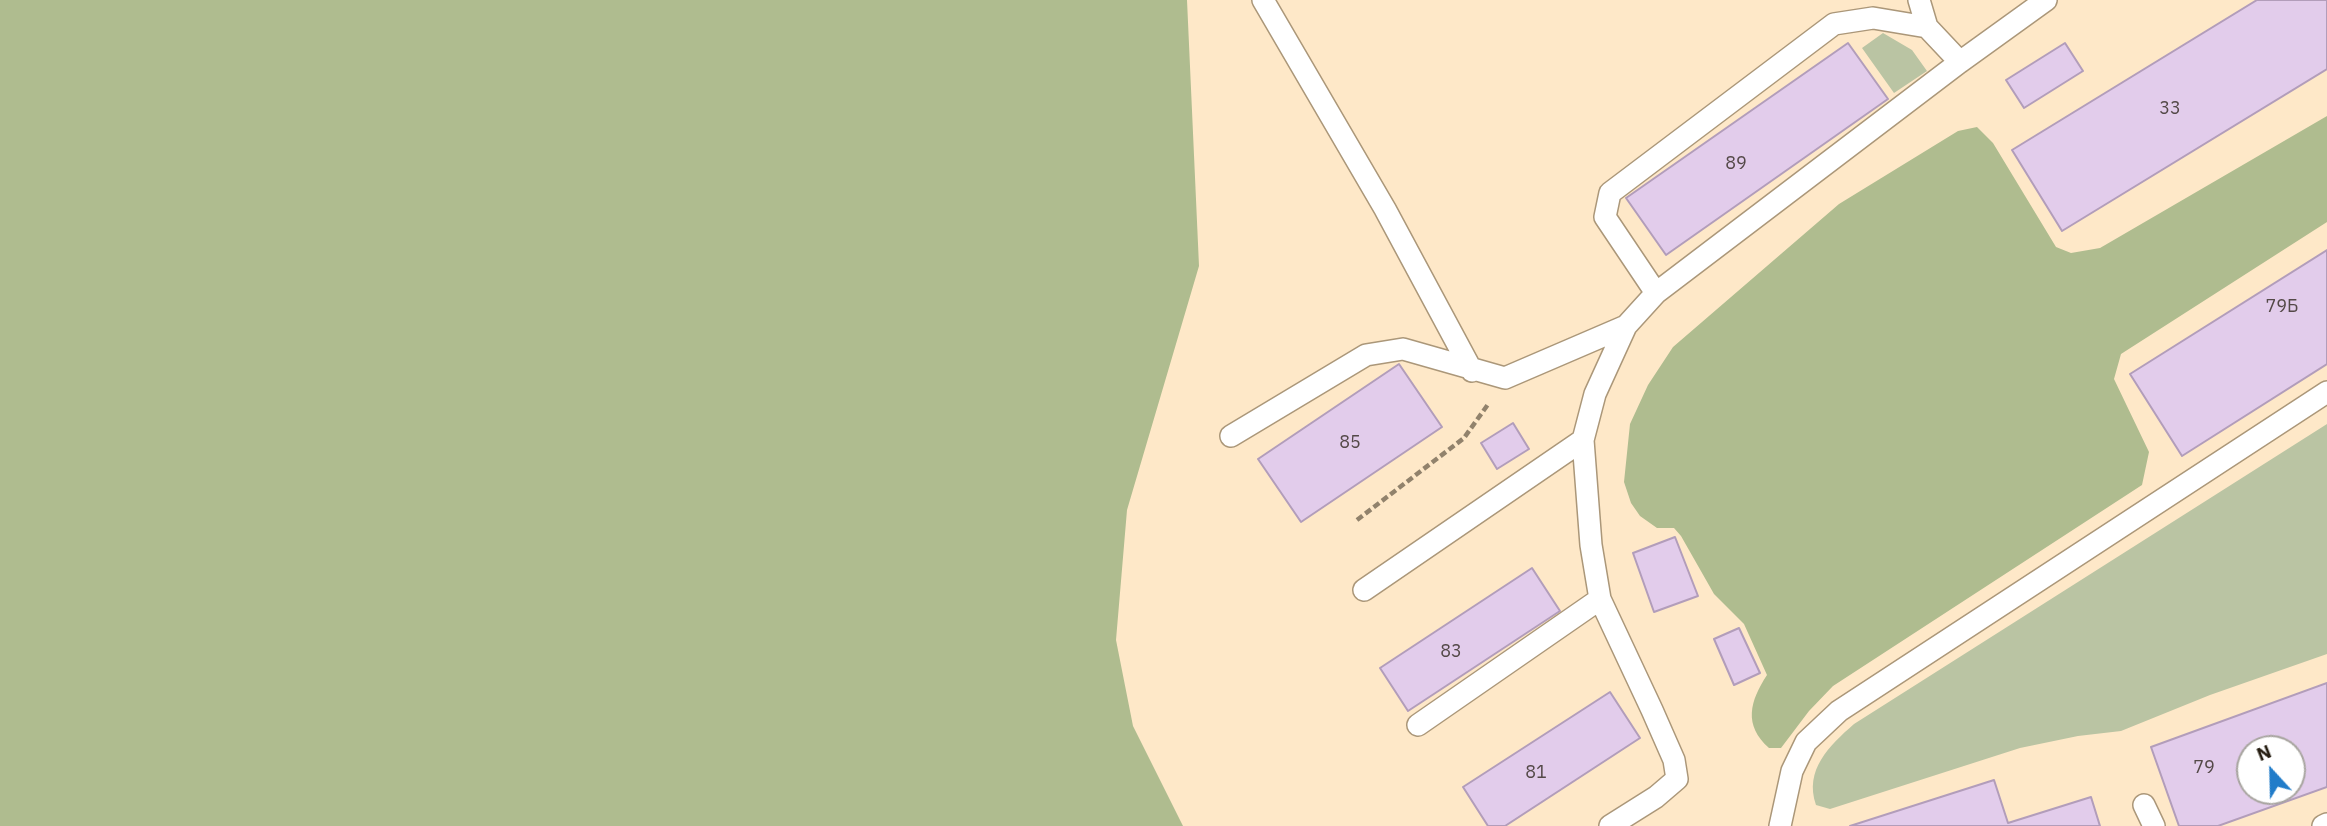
<!DOCTYPE html>
<meta charset="utf-8">
<style>
body{margin:0}
#map{position:relative;width:2327px;height:826px;overflow:hidden;background:#fee8c8;font-family:"IBM Plex Sans",sans-serif}
canvas{display:block}
.north{position:absolute;left:2236px;top:735px;width:70px;height:70px;box-sizing:border-box;background:#fff;border:2px solid #a8a5a0;border-radius:50%;rotate:338deg;font-size:19px;font-weight:700;line-height:28px;text-align:center;color:#251d11}
.north::after{content:'';display:block;margin:auto;width:24px;height:32px;background:#217cc9;clip-path:polygon(50% 0,100% 100%,50% 72%,0 100%)}
</style>
<div id="map">
<canvas width="2327" height="826"></canvas>
<div class="north">N</div>
</div>
<script>
const ctx = document.querySelector('canvas').getContext('2d');
ctx.lineJoin = 'round';
function fill(path, color) { ctx.fillStyle = color; ctx.fill(path, 'evenodd'); }
function trace(path, color, width, dash) { ctx.strokeStyle = color; ctx.lineWidth = width; ctx.lineCap = dash ? 'butt' : 'round'; ctx.setLineDash(dash || []); ctx.stroke(path); }
function write(font, color, halo, rows, align = 'center') {
  ctx.font = font + ' "IBM Plex Sans",sans-serif'; ctx.lineWidth = 7; ctx.setLineDash([]); ctx.textBaseline = 'middle'; ctx.strokeStyle = halo; ctx.fillStyle = color; for (const [text, x, y, turn = 0] of rows) {
    ctx.save(); ctx.translate(x, y); ctx.rotate((+turn || 0) * Math.PI / 180); ctx.textAlign = isNaN(turn) ? turn : align; if (halo) ctx.strokeText(text, 0, 0); ctx.fillText(text, 0, 0); ctx.restore();
  }
}
const green = new Path2D(`
 M 1883,33 L 1912,50 L 1927,71 L 1894,93 L 1862,48 Z
 M 2327,424 L 2327,654 L 2210,695 L 2121,731 L 2078,736 L 2020,748 L 1830,809 L 1816,805 C 1804,770 1829,746 1854,724 Z`);
const forest = new Path2D(`
 M 0,0 L 1187,0 L 1199,266 L 1127,510 L 1116,640 L 1133,726 L 1183,826 L 0,826 Z
 M 2327,116 L 2327,222 L 2121,354 L 2114,379 L 2149,452 L 2142,485 L 1833,686 L 1809,711 L 1781,748 L 1769,748 C 1743,725 1750,701 1767,675 L 1744,624 L 1714,594 L 1681,536 L 1674,528 L 1657,528 L 1640,516 L 1631,503 L 1624,482 L 1630,424 L 1648,385 L 1673,347 L 1839,204 L 1958,131 L 1977,127 L 1993,143 L 2056,247 L 2071,253 L 2100,248 Z`);
const building = new Path2D(`
 M 2257,0 L 2327,0 L 2327,69 L 2062,231 L 2012,150 Z
 M 1848,43 L 1888,99 L 1666,255 L 1626,198 Z
 M 2065,43 L 2083,71 L 2024,108 L 2006,80 Z
 M 2327,250 L 2327,364 L 2182,456 L 2130,374 Z
 M 1399,364 L 1442,427 L 1301,522 L 1258,459 Z
 M 1513,423 L 1529,449 L 1497,469 L 1481,443 Z
 M 1675,537 L 1698,596 L 1654,612 L 1633,553 Z
 M 1532,568 L 1560,611 L 1408,711 L 1380,668 Z
 M 1739,628 L 1760,673 L 1734,685 L 1714,639 Z
 M 2327,683 L 2327,787 L 2218,826 L 2179,826 L 2151,747 ZM 2250,749 L 2292,749 L 2292,791 L 2250,791 Z
 M 1610,692 L 1640,738 L 1505,826 L 1488,826 L 1463,787 Z
 M 1994,780 L 2008,823 L 2091,797 L 2100,826 L 1850,826 Z`);
const path = new Path2D(`
 M 1357,520 L 1464,438 L 1489,403`);
const lane = new Path2D(`
 M 1263,0 L 1385,209 L 1472,371
 M 1919,0 L 1927,27
 M 1656,293 L 1605,217 L 1610,193 L 1834,24 L 1873,18 L 1927,27 L 1960,62
 M 1231,436 L 1366,355 L 1403,349 L 1505,378 L 1626,326
 M 1583,440 L 1591,545 L 1600,599 L 1652,710 L 1674,760 L 1677,779 L 1656,797 L 1610,826
 M 1364,590 L 1583,440 L 1595,394 L 1626,326 L 1656,293 L 1960,62 L 2046,0
 M 1418,725 L 1600,599
 M 2144,805 L 2154,826
 M 1780,826 L 1792,771 L 1806,742 L 1839,711 L 2327,392
 M 2323,826 L 2327,824`);
const numberNames = [
 ["33",2170,109],
 ["89",1736,164],
 ["79Б",2282,307],
 ["85",1350,443],
 ["83",1451,652],
 ["79",2204,768],
 ["81",1536,773]
];
fill(green, '#bac4a3');
fill(forest, '#afbc8f');
fill(building, '#e2cceb');
trace(building, '#b29dba', 2);
trace(lane, '#ab9779', 24);
trace(path, '#91826c', 4.5, [7, 3.5]);
trace(lane, '#fff', 21);
write('18px', '#544948', null, numberNames);
</script>
